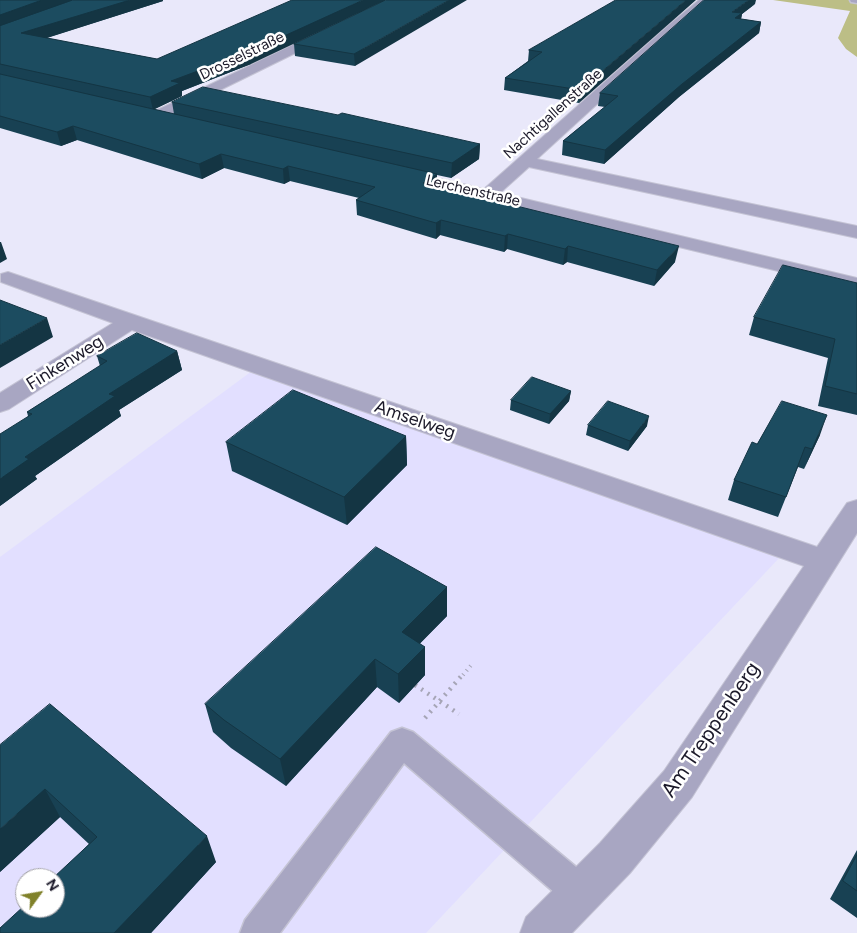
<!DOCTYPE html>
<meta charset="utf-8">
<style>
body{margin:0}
#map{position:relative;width:857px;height:933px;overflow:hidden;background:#e9e8fa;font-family:Figtree,sans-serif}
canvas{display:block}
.north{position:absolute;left:15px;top:868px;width:50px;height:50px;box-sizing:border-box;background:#fff;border:1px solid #a4a3a9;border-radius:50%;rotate:58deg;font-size:14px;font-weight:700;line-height:20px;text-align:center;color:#1b1929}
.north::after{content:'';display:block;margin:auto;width:18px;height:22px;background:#80812a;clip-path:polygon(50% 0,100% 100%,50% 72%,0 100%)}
</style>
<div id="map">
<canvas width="857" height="933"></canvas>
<div class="north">N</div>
</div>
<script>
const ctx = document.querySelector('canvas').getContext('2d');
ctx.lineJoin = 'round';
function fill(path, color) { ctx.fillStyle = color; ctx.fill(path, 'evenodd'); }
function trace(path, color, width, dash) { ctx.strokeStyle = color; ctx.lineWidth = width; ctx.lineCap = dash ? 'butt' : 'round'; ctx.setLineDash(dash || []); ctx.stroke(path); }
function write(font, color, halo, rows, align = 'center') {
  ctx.font = font + ' Figtree,sans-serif'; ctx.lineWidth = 5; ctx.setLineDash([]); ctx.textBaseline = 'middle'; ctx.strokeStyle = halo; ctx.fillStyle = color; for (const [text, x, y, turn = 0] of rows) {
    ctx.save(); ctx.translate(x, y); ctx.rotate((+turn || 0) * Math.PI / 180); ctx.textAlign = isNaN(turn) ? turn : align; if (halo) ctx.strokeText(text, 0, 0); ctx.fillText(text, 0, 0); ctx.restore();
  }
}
const built = new Path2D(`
 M 252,371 L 781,556 L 426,933 L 0,933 L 0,557 ZM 25,878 L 55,878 L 55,908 L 25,908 Z`);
const green = new Path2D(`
 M 773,0 L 857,0 L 857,57 L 846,49 L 838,38 L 850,11 Z`);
const pathFar1 = new Path2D(`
 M 463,675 L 473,663`);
const path = new Path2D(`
 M 415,685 L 459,714
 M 425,718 L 464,673`);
const service = new Path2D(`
 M 850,0 L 857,0 L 857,3 L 851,2 Z
 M 402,728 L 413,732 L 593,881 L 599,893 L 593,905 L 581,911 L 569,905 L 404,763 L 280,933 L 240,933 L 245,920 L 391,732 Z`);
const minor = new Path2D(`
 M 699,0 L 711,0 L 537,159 L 857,226 L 857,238 L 529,167 L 500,193 L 857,278 L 857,290 L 393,178 L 391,174 L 393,170 L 399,169 L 484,189 L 670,24 Z
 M 328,28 L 332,29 L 334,32 L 332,35 L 159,120 L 149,120 L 147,117 L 149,114 Z
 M 8,272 L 817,547 L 847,503 L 857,500 L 857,533 L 692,797 L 630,873 L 572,933 L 520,933 L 526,917 L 600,843 L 664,771 L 804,566 L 132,330 L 9,409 L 0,412 L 0,393 L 113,323 L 1,282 L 1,274 Z`);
const wall = new Path2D(`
 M 0,0 L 163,1 L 46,38 L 157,59 L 251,64 L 182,91 L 182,96 L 154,109 L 174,114 L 172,102 L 480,144 L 479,159 L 451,178 L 437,175 L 437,186 L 675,262 L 654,286 L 567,262 L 563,265 L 507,249 L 504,252 L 440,235 L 436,239 L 357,215 L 356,200 L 359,198 L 290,181 L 284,184 L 224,168 L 202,179 L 77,140 L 61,146 L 0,128 Z
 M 386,0 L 355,66 L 295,56 L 294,44 Z
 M 616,0 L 579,103 L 504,90 L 505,78 L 528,61 L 529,50 Z
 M 755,4 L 742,14 L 741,19 L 761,22 L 759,33 L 679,97 L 604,164 L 562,155 L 563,141 L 605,107 L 598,106 L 600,93 Z
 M 857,283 L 857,415 L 818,406 L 828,358 L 749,335 L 754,317 Z
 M 177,351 L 182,370 L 119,410 L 121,416 L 35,476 L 37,479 L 0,506 L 28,416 L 27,412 L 100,366 L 97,356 Z
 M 571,391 L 569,401 L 549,424 L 510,410 L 511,400 Z
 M 588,425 L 647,426 L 628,451 L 586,435 Z
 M 820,435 L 804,469 L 798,467 L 778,517 L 728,500 L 734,480 L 757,444 Z
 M 406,436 L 407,465 L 347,525 L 232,471 L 226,442 Z
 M 447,587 L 447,616 L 420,643 L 425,675 L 399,703 L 377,687 L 286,786 L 231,748 L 213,732 L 205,704 Z
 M 50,704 L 216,862 L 151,933 L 0,933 L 89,844 L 60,817 L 0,872 Z
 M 857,850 L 857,918 L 830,899 Z`);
const shadedWall = new Path2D(`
 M 42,0 L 74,0 L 0,27 L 0,15 Z
 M 130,0 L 163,0 L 163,1 L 25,45 L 21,33 Z
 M 363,0 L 386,0 L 251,64 L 182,91 L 182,96 L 153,110 L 150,97 L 171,81 Z
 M 449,0 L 467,0 L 355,66 L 354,54 Z
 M 686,0 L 696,0 L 579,103 L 580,90 Z
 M 749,0 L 756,0 L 755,4 L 742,14 L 740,24 L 732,12 Z
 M 761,22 L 759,33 L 679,97 L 604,164 L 605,150 L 682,84 Z
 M 73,126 L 77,140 L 61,146 L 57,132 Z
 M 480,144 L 479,159 L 451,178 L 452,163 Z
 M 221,154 L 224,168 L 202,179 L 199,164 Z
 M 288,166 L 290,181 L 284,184 L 283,169 Z
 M 437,174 L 437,189 L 423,183 Z
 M 441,220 L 440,235 L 436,239 L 436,223 Z
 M 508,234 L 507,249 L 504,252 L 505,236 Z
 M 0,242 L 1,242 L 7,259 L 0,263 Z
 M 568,246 L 567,262 L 563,265 L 565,249 Z
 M 679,246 L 675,262 L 654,286 L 657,270 Z
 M 47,318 L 53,337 L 0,368 L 0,345 Z
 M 177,351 L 182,370 L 119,410 L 121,416 L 35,476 L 37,479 L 0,506 L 0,479 L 25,457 L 109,394 Z
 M 571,391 L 569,401 L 549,424 L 550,414 Z
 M 827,415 L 820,435 L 804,469 L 812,449 Z
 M 649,416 L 647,426 L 628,451 L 630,441 Z
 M 406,436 L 407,465 L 347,525 L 344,497 Z
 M 447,587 L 447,616 L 403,661 L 402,632 Z
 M 425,647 L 425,675 L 399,703 L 398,674 Z
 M 375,659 L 377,687 L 286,786 L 280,759 Z
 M 45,789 L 60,817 L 0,872 L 0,829 Z
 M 207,836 L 216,862 L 151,933 L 114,933 Z`);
const building = new Path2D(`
 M 0,0 L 42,0 L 0,15 Z
 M 73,0 L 130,0 L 21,33 L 157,59 L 292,0 L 363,0 L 249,52 L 171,81 L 180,83 L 150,97 L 0,64 L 0,26 Z
 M 386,0 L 449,0 L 354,54 L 294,44 Z
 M 616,0 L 686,0 L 580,90 L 505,78 L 542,52 L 529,50 Z
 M 704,0 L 749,0 L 732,12 L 742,13 L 735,18 L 761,22 L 682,84 L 605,150 L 563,141 L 618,96 L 600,93 Z
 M 0,74 L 437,174 L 423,183 L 679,246 L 657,270 L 568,246 L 565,249 L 508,234 L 505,236 L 441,220 L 436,223 L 356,200 L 375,187 L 288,166 L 283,169 L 221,154 L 199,164 L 73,126 L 57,132 L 0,116 Z
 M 203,87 L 338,115 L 342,113 L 480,144 L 452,163 L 172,102 Z
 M 783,265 L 857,283 L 857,394 L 825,386 L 835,339 L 754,317 Z
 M 0,300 L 47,318 L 0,345 Z
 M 137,333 L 177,351 L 109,394 L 115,396 L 25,457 L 29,459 L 0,479 L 0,434 L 32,414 L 27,412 L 107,361 L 97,356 Z
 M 532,377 L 571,391 L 550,414 L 511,400 Z
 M 293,390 L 406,436 L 344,497 L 226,442 Z
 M 608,401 L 649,416 L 630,441 L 588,425 Z
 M 782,401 L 827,415 L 812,449 L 805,447 L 786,497 L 734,480 L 752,442 L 757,444 Z
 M 376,547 L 447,587 L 402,632 L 425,647 L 398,674 L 375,659 L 280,759 L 224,720 L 205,704 Z
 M 50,704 L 207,836 L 114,933 L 0,933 L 0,928 L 25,905 L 25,908 L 55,908 L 55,878 L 53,878 L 97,837 L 45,789 L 0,829 L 0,745 Z
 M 857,855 L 857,891 L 843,881 Z`);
const farStreetnames = [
 ["Drosselstraße",242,56,-26],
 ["Nachtigallenstraße",553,114,-42],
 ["Lerchenstraße",473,191,13]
];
const streetNames = [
 ["Finkenweg",65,363,-32],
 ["Amselweg",415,420,19]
];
const nearStreetnames = [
 ["Am Treppenberg",711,730,-56]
];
fill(built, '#e2dfff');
fill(green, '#bcbe86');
trace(service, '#c4c3d4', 3);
trace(minor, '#c4c3d4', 2);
trace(pathFar1, '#a6a5b6', 4, [1, 4.5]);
trace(path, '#a6a5b6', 4.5, [2, 5.5]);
fill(service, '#a8a6c2');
fill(minor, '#a8a6c2');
fill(wall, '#184153');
fill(shadedWall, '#143543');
fill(building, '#1c4c60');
trace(building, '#143543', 1);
write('15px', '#1b1929', '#fff', farStreetnames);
write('18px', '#1b1929', '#fff', streetNames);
write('21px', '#1b1929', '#fff', nearStreetnames);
</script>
